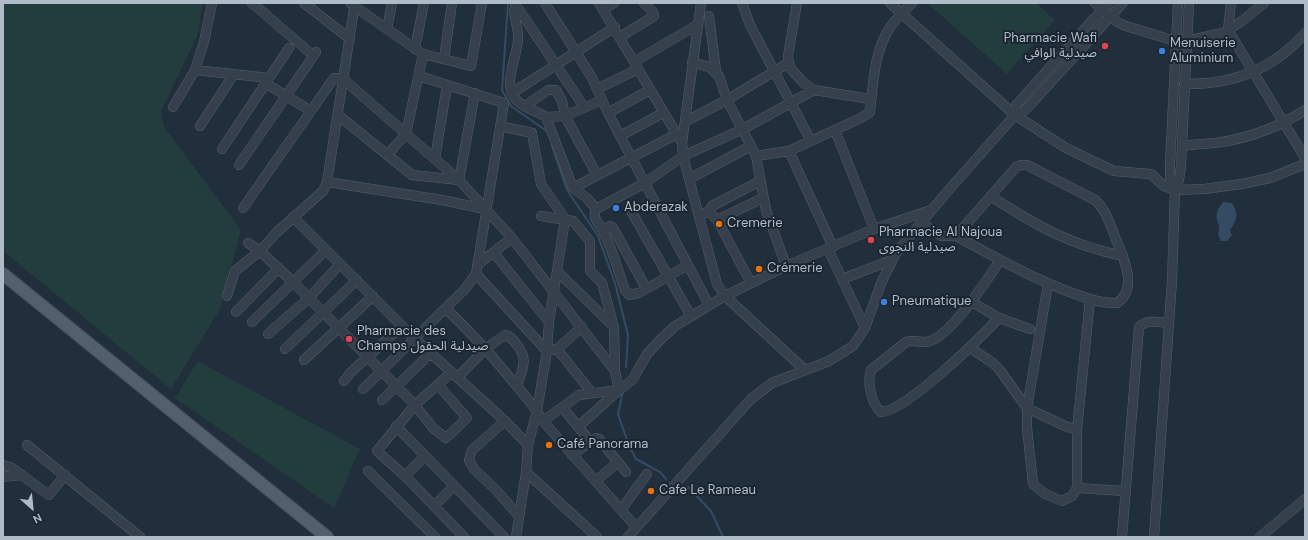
<!DOCTYPE html>
<meta charset="utf-8">
<style>
body{margin:0}
#map{position:relative;width:1308px;height:540px;overflow:hidden;background:#212f3c;font-family:"DM Sans",sans-serif}
canvas{display:block}
.frame{position:absolute;inset:0;border:4px solid #b0bbc8;pointer-events:none}
.north{position:absolute;left:12px;top:488px;width:40px;height:40px;-webkit-text-stroke:3px #1a2531;paint-order:stroke;rotate:153deg;font-size:11px;font-weight:700;line-height:16px;text-align:center;color:#b0bbc8}
.north::after{content:'';display:block;margin:auto;width:14px;height:18px;background:#b0bbc8;clip-path:polygon(50% 0,100% 100%,50% 72%,0 100%)}
</style>
<div id="map">
<canvas width="1308" height="540"></canvas>
<div class="frame"></div>
<div class="north">N</div>
</div>
<script>
const ctx = document.querySelector('canvas').getContext('2d');
ctx.lineJoin = 'round';
function fill(path, color) { ctx.fillStyle = color; ctx.fill(path, 'evenodd'); }
function trace(path, color, width, dash) { ctx.strokeStyle = color; ctx.lineWidth = width; ctx.lineCap = dash ? 'butt' : 'round'; ctx.setLineDash(dash || []); ctx.stroke(path); }
function write(font, color, halo, rows, align = 'center') {
  ctx.font = font + ' "DM Sans","Noto Sans Arabic",sans-serif'; ctx.lineWidth = 4; ctx.setLineDash([]); ctx.textBaseline = 'middle'; ctx.strokeStyle = halo; ctx.fillStyle = color; for (const [text, x, y, turn = 0] of rows) {
    ctx.save(); ctx.translate(x, y); ctx.rotate((+turn || 0) * Math.PI / 180); ctx.textAlign = isNaN(turn) ? turn : align; if (halo) ctx.strokeText(text, 0, 0); ctx.fillText(text, 0, 0); ctx.restore();
  }
}
const green = new Path2D(`
 M 3,3 L 203,3 L 197,36 L 161,111 L 164,127 L 241,230 L 220,309 L 171,389 L 3,251 Z
 M 927,3 L 1036,3 L 1055,20 L 1007,74 Z
 M 198,361 L 360,449 L 334,508 L 175,398 Z`);
const water = new Path2D(`
 M 1223,202 L 1232,203 C 1239,214 1237,220 1230,230 L 1232,235 L 1227,241 L 1221,241 L 1218,235 C 1223,221 1209,220 1223,202 Z`);
const stream = new Path2D(`
 M 508,3 L 502,90 L 511,106 L 548,132
 M 552,146 L 567,190 L 598,236 L 615,283 L 628,335 L 626,367
 M 623,391 L 618,414 L 629,446 L 636,459 L 660,472 L 666,479
 M 688,487 L 711,511 L 723,537`);
const minor = new Path2D(`
 M 252,3 L 308,51
 M 304,3 L 350,39
 M 516,3 C 511,16 519,26 518,39 C 517,62 497,90 524,106 C 531,110 539,112 546,117 L 573,188 L 587,198 L 596,209
 M 545,3 L 591,76 L 608,113 L 709,305
 M 599,3 L 682,143
 M 701,3 L 682,143 L 683,156 L 717,284 L 725,296 L 805,370
 M 742,3 L 750,25 L 811,141
 M 797,3 L 788,56 L 790,68 L 804,83 L 814,90 L 870,99
 M 890,3 L 1015,115 L 1066,148 L 1114,171 L 1151,174 L 1164,186 L 1175,190 L 1204,189 L 1242,184 L 1270,178 L 1305,164
 M 1095,3 L 1117,22 L 1126,26 L 1175,41 L 1186,41 L 1223,33 L 1242,21 L 1264,3
 M 1231,3 L 1228,30 L 1305,158
 M 351,4 L 423,54 L 471,66 L 482,3
 M 515,4 L 584,107
 M 603,9 L 614,3
 M 709,16 L 716,71
 M 387,29 L 392,3
 M 620,37 L 654,16 L 653,12 L 644,3
 M 415,49 L 424,3
 M 444,59 L 452,3
 M 634,62 L 697,25
 M 692,62 L 709,67 L 719,76 L 727,100 L 756,156 L 789,151 L 861,118 L 870,112 C 873,84 874,50 891,26 C 897,18 905,10 912,3
 M 195,70 L 269,78
 M 265,83 L 311,111
 M 1184,84 C 1232,85 1273,70 1305,33
 M 597,89 L 638,69
 M 512,93 L 615,27
 M 525,106 L 548,90 L 556,90 L 562,101 L 565,116 L 597,175
 M 173,107 L 195,70 L 204,42 L 212,3
 M 608,113 L 650,90
 M 338,115 L 412,175 L 459,180 L 475,93
 M 1015,115 L 1016,105 L 1108,3
 M 546,117 L 565,116 L 602,100
 M 686,121 L 727,100 L 788,63
 M 200,126 L 234,74
 M 500,126 L 532,133 L 541,184 L 565,219 L 549,322 L 547,351 L 537,411 L 528,445 L 526,472 L 516,537
 M 835,130 L 874,229
 M 620,136 L 663,113
 M 1182,146 C 1195,144 1208,144 1222,142 C 1252,137 1279,127 1305,110
 M 222,149 L 289,48
 M 789,151 L 833,247
 M 387,155 L 406,134 L 423,54
 M 756,156 L 766,210 L 786,266
 M 435,159 L 447,85
 M 239,165 L 316,52
 M 689,179 L 751,146
 M 327,182 L 442,200 L 485,209
 M 573,188 L 677,134
 M 1175,190 L 1170,182 L 1170,164 L 1178,3
 M 992,197 C 1037,226 1070,245 1123,256
 M 243,208 L 334,78 L 343,79 L 459,180 L 512,238 L 615,371 L 619,390 L 579,426
 M 631,211 L 691,316
 M 709,211 L 712,206 L 760,181
 M 541,216 L 573,221 L 590,241 L 590,271 L 602,283 L 614,327 L 615,371
 M 699,216 L 709,211 L 717,220 L 751,283
 M 293,217 L 414,338 L 505,421 L 528,445
 M 717,220 L 763,198
 M 921,222 L 941,236 L 956,236 C 995,257 1033,279 1075,294 C 1088,299 1103,304 1117,303 C 1139,289 1123,256 1115,237 C 1110,224 1106,210 1095,200 L 1027,165 L 1021,165 L 1016,167 L 956,236
 M 603,230 L 610,226 L 613,228 L 646,288
 M 248,243 L 260,251 L 294,283 L 415,405 L 433,428 L 446,438 L 467,418 L 438,385
 M 828,249 L 865,328
 M 494,253 L 549,322
 M 477,265 L 512,238
 M 688,265 L 639,293 L 629,295 L 625,290 C 617,269 612,245 600,226 C 595,219 593,216 596,209 L 645,183 L 683,156 L 743,129 L 814,90
 M 557,271 L 613,326
 M 476,274 L 547,351 L 557,349 L 582,327
 M 842,279 L 892,260
 M 1048,284 L 1027,408 L 1027,428 L 1033,484 L 1045,494 L 1062,501 L 1072,496 L 1077,488 L 1124,491
 M 227,296 L 235,271 L 260,251 L 276,233 L 323,191 L 327,182 L 355,3
 M 972,302 L 999,318 L 1030,329
 M 446,309 C 471,332 493,357 515,384 C 525,396 535,407 543,421 L 579,395 L 619,390 L 626,385 L 633,379 L 647,354 L 661,339 L 675,326 L 725,296 L 786,266 L 874,229 L 931,210
 M 236,312 L 279,268
 M 999,318 C 980,338 905,412 881,412 C 871,404 867,382 871,370 L 906,342 C 915,339 922,344 930,341 C 951,335 988,279 1000,260
 M 252,322 L 325,251
 M 268,334 L 309,298 L 340,264
 M 970,348 L 993,363 L 999,369 L 1027,408 L 1065,426 L 1077,430
 M 285,349 L 357,280
 M 557,349 L 592,393
 M 304,360 L 373,296
 M 452,372 L 415,405 L 377,451 L 405,476 L 464,537
 M 458,377 L 485,349 L 505,335 C 511,336 513,340 517,345 C 529,359 522,370 517,386
 M 344,381 L 351,372 L 402,326
 M 363,389 L 465,289 L 476,274 L 504,103 L 419,76
 M 382,400 L 431,353
 M 562,407 L 590,441
 M 505,421 L 472,450 L 469,460 L 474,469 L 497,491 L 519,516
 M 543,421 L 636,527
 M 396,426 L 504,537
 M 27,445 L 140,537
 M 572,455 L 596,438 L 599,439 L 626,472
 M 3,465 L 12,468 L 49,495 L 65,475
 M 368,471 L 435,537
 M 526,472 L 597,537
 M 405,476 L 425,456
 M 3,477 L 22,475
 M 596,481 L 618,462
 M 1077,488 L 1077,430 L 1090,299
 M 434,506 L 454,486
 M 621,510 L 647,474
 M 628,537 L 751,399 L 772,383 L 829,361 L 853,346 L 865,328 L 882,281 L 896,253 L 946,193 L 1015,115 L 1024,111 L 1032,103 L 1123,3
 M 1122,537 L 1139,327 C 1146,319 1159,322 1169,323
 M 1154,537 L 1172,281 L 1175,190 L 1179,180 L 1181,166 L 1189,3
 M 1260,537 L 1305,499`);
const major = new Path2D(`
 M 3,274 L 327,537`);
const markers = [
 [1105,46,4,"#e0444e"],
 [1162,51,4,"#3f7fe0"],
 [616,208,4,"#3f7fe0"],
 [719,224,4,"#e8710a"],
 [871,240,4,"#e0444e"],
 [759,269,4,"#e8710a"],
 [884,302,4,"#3f7fe0"],
 [349,339,4,"#e0444e"],
 [549,445,4,"#e8710a"],
 [651,491,4,"#e8710a"]
];
const poiNames = [
 ["Pharmacie Wafi",1097,39,"right"],
 ["صيدلية الوافي",1097,54,"right"],
 ["Menuiserie",1170,44],
 ["Aluminium",1170,59],
 ["Abderazak",624,208],
 ["Cremerie",727,224],
 ["Pharmacie Al Najoua",879,233],
 ["صيدلية النجوى",879,248],
 ["Crémerie",767,269],
 ["Pneumatique",892,302],
 ["Pharmacie des",357,332],
 ["Champs صيدلية الحقول",357,347],
 ["Café Panorama",557,445],
 ["Cafe Le Rameau",659,491]
];
fill(green, '#233c3d');
fill(water, '#344b64');
trace(stream, '#344b64', 2);
trace(minor, '#535e6a', 10);
trace(major, '#414c58', 14);
trace(minor, '#35404c', 9);
trace(major, '#535f6c', 12);
for (const [x, y, r, color] of markers) { const dot = new Path2D(); dot.arc(x, y, r, 0, 2 * Math.PI); ctx.fillStyle = color; ctx.fill(dot); trace(dot, '#1a2531', 1.5); }
write('13px', '#b0bbc8', '#1a2531', poiNames, 'left');
</script>
